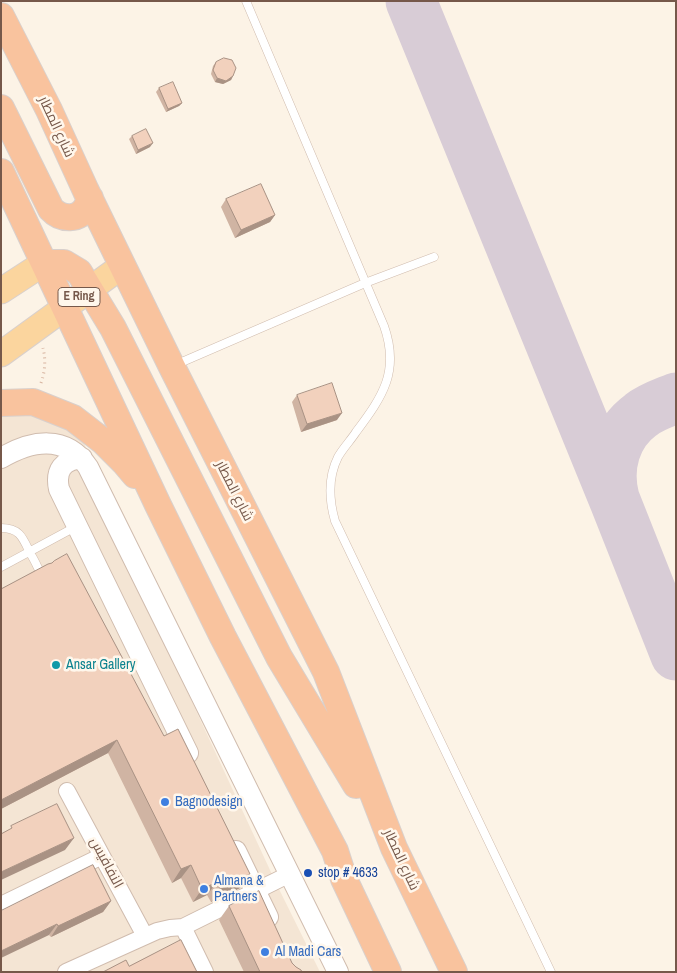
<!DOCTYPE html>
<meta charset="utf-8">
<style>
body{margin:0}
#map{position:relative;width:677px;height:973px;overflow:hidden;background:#fcf3e6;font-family:"Archivo Narrow",sans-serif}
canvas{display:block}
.frame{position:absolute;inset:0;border:2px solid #76584a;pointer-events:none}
</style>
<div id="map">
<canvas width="677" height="973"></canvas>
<div class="frame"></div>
</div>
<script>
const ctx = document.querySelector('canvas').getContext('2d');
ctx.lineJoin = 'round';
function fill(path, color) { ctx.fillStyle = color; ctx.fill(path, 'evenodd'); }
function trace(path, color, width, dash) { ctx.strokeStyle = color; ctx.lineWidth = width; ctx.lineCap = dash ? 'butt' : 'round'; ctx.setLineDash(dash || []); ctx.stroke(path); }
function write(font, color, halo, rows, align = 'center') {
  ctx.font = font + ' "Archivo Narrow",Cairo,sans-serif'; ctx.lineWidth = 5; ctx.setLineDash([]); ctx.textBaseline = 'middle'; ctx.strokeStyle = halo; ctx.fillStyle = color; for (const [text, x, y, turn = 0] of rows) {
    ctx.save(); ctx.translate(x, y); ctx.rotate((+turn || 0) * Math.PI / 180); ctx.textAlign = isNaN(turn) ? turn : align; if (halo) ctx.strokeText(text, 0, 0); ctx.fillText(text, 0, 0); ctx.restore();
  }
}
const residential = new Path2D(`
 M 1,398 L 62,422 L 84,443 L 154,620 L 276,883 L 320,972 L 1,972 Z`);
const taxiway = new Path2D(`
 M 411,1 L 615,501 L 676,655
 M 614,498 C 606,467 615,434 641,415 C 651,407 664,403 676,398`);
const path = new Path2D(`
 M 41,383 C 45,372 46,360 43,348`);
const service = new Path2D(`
 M 246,1 L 384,326 C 400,371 383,396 356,432 C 351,440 343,448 338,457 C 328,477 329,500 335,521 L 551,972
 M 175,365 L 365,283 L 434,257
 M 1,528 C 20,528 23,538 30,553 C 34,559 37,566 40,572
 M 1,567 L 77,526`);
const minor = new Path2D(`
 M 67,791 L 145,936
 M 1,905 L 102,856
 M 183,927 L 205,972
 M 66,972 L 157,931 L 170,928 L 183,927 L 290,874`);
const tertiary = new Path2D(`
 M 1,458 C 32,440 66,434 88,467 L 338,972
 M 82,458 C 63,460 55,470 59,489 L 188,753
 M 236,851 L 268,917`);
const primary = new Path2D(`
 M 1,291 L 44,263
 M 1,354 L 122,266`);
const trunk = new Path2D(`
 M 1,16 L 49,110 L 86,191 L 172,367 L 326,672 L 394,848 L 454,972
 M 1,108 L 51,209 C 61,220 80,221 87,206 C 88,203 89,201 90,198
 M 1,172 L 158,505 L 223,637 L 335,851 L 344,879 L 388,972
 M 44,263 L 64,263 L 79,272 L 113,328 L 279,657 L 356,785
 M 1,403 L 33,402 L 73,418 L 104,442 L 124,462 L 135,475`);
const wall = new Path2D(`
 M 216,62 L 233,76 L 231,80 L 223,84 L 215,82 L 211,74 L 213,66 Z
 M 159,88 L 182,103 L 179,106 L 166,112 L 156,92 Z
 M 132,136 L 150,147 L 136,154 L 129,139 Z
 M 226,199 L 275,215 L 270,222 L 235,238 L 221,207 Z
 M 297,395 L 337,420 L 301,432 L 292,402 Z
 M 1,589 L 164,736 L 250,874 L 240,888 L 211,902 L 207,895 L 193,902 L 181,878 L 172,883 L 108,753 L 1,809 Z
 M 93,865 L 111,901 L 103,912 L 51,937 L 49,935 Z
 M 229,906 L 292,963 L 296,967 L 302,972 L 244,972 L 219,920 Z`);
const shadedWall = new Path2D(`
 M 233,76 L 231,80 L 223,84 L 215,82 L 217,78 Z
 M 182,103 L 179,106 L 166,112 L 168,109 Z
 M 153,143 L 150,147 L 136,154 L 138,150 Z
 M 275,215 L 270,222 L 235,238 L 241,230 Z
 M 342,413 L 337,420 L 301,432 L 307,424 Z
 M 117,740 L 108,753 L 1,809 L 1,800 Z
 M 74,838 L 65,850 L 1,880 L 1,872 Z
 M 191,865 L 181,878 L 172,883 L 181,869 Z
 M 250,874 L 240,888 L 211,902 L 220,889 Z
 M 217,882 L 207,895 L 193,902 L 202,889 Z
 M 111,901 L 103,912 L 51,937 L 58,926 Z
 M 57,924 L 49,935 L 1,958 L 1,951 Z`);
const building = new Path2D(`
 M 224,58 L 232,60 L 236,68 L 233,76 L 226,81 L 217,78 L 213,70 L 216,62 Z
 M 173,82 L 182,103 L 168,109 L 159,88 Z
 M 146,129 L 153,143 L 138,150 L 132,136 Z
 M 261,184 L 275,215 L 241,230 L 226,199 Z
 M 332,383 L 342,413 L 307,424 L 297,395 Z
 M 67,554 L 164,736 L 178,729 L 250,874 L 220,889 L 217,882 L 202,889 L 191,865 L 181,869 L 117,740 L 1,800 L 1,589 L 48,564 L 52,563 L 54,561 Z
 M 57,804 L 74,838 L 1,872 L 1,834 L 12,828 L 11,826 Z
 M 93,865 L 111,901 L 58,926 L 57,924 L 1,951 L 1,911 Z
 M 259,891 L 292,963 L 296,967 L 301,970 L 302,972 L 260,972 L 229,906 Z
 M 181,940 L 197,972 L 103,972 L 126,960 L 129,966 Z`);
const markers = [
 [56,665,5,"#0f9aa8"],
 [165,802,5,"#3f7fe0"],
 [308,873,5,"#1a4fb4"],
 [204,889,5,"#3f7fe0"],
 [265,952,5,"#3f7fe0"]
];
const shields = [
 [79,297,42]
];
const shieldNames = [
 ["E Ring",79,297]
];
const streetNames = [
 ["شارع المطار",56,127,65],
 ["شارع المطار",234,491,63],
 ["شارع المطار",401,860,65],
 ["النفافيس",106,863,62]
];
const cultureNames = [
 ["Ansar Gallery",66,665]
];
const shopNames = [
 ["Bagnodesign",175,802],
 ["Almana &",214,881],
 ["Partners",214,897],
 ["Al Madi Cars",275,952]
];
const transitNames = [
 ["stop # 4633",318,873]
];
fill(residential, '#f4e5d4');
trace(taxiway, '#d8ccd6', 51);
trace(service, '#d0bcae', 9);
trace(minor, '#d0bcae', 18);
trace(tertiary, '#d0bcae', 22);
trace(primary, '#d9d0cc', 27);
trace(trunk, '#d9d0cc', 28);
trace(path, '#d7b4a0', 3, [1, 4]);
trace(service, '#fff', 8);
trace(minor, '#fff', 16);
trace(tertiary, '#fff', 20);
trace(primary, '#fbd59e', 25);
trace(trunk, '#f9c39e', 26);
fill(wall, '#d0b4a3');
fill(shadedWall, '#a99284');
fill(building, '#f2d1bd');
trace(building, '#a99284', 1);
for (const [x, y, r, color] of markers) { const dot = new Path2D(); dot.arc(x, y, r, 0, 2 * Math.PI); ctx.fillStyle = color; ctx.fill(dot); trace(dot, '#fff7ec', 2); }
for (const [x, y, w] of shields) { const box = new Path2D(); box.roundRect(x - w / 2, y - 9.5, w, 19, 4); ctx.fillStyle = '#fff7ec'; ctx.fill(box); trace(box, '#76584a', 1); }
write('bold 12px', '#76584a', null, shieldNames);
write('14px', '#76584a', '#fff7ec', streetNames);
write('14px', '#0d838f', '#fff7ec', cultureNames, 'left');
write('14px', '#366cbe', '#fff7ec', shopNames, 'left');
write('14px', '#164399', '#fff7ec', transitNames, 'left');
</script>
